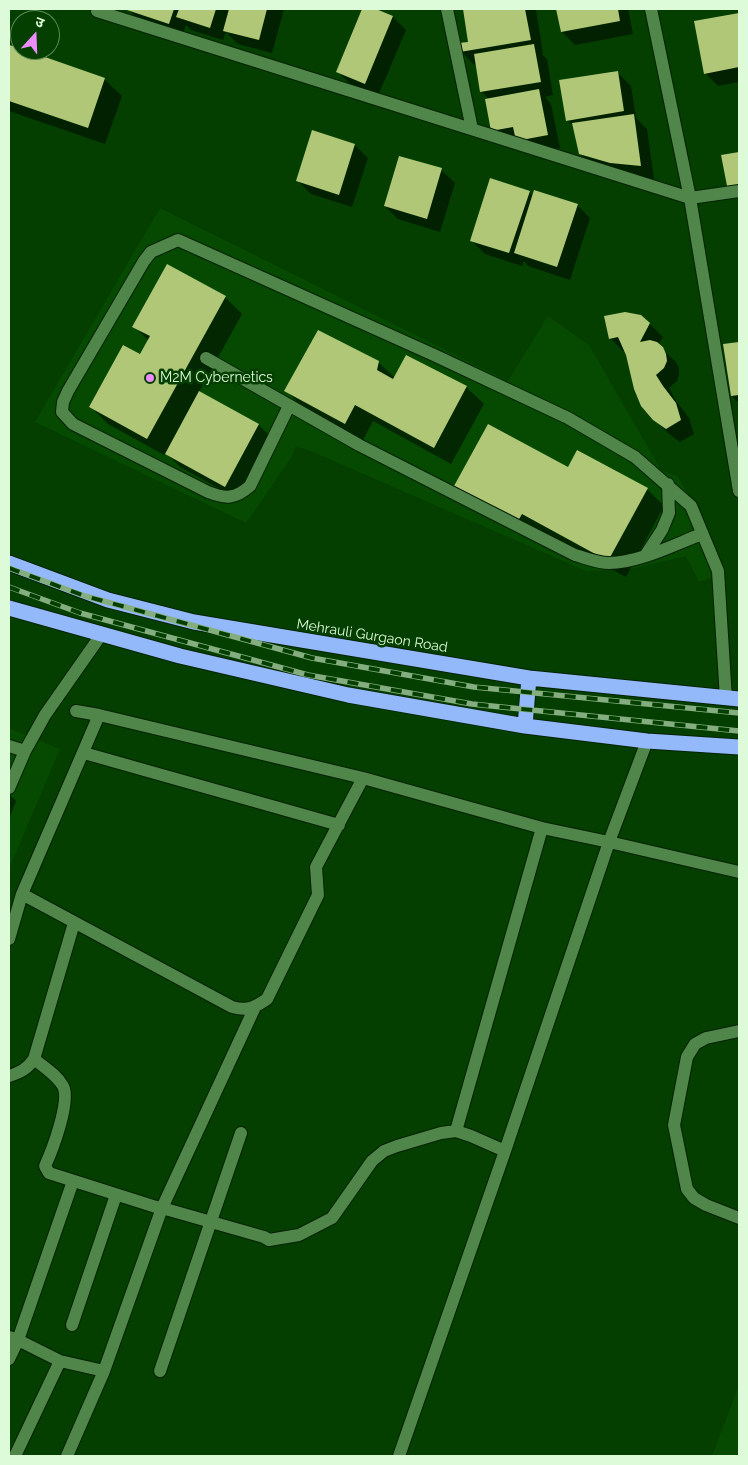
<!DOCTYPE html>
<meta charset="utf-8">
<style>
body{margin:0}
#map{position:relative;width:748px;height:1465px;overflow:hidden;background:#043f00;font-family:Raleway,"Noto Sans Devanagari",sans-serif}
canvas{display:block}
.frame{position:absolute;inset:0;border:10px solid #ddfad9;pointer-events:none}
.north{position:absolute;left:10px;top:10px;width:50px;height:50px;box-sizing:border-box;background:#043f00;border:1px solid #5b8a57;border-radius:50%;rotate:20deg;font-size:14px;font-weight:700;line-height:20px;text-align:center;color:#ddfad9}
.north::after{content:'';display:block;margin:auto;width:18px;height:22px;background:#ec8cfb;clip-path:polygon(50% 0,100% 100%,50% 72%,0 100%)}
</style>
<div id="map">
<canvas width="748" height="1465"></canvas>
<div class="frame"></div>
<div class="north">उ</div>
</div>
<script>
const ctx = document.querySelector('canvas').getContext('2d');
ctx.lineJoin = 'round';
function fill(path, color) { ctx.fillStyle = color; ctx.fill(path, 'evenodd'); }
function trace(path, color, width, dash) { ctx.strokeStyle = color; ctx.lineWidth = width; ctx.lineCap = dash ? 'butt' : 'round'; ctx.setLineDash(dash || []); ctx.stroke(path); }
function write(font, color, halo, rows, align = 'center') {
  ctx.font = font + ' Raleway,sans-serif'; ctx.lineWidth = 5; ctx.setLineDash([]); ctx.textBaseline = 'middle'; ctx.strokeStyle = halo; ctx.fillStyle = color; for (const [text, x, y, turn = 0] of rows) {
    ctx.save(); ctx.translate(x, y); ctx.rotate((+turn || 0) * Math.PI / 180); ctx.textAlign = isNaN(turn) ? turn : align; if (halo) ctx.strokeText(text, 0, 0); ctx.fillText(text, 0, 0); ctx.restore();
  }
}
const built = new Path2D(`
 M 160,208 L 508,381 L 548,316 L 589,345 L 661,470 L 678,477 L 696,507 L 720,557 L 724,573 L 699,582 L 686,556 L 631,569 L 586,571 L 313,452 L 296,446 L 291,458 L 246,523 L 35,422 Z
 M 9,728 L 60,749 L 9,869 Z
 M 739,1385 L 739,1456 L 712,1456 Z`);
const shadow = new Path2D(`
 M 128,9 L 284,9 L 272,53 L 238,44 L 226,32 L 223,40 L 191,30 L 186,25 L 182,36 L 141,23 Z
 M 364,9 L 372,9 L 393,17 L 406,30 L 378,96 L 351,85 L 337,71 Z
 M 464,9 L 536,10 L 543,53 L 542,54 L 547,59 L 553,95 L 545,97 L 551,104 L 560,148 L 530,154 L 492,131 L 490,100 L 482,92 L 477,64 L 474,65 L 461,51 L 470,43 Z
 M 557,9 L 628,9 L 633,34 L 575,45 L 562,32 Z
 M 739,14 L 739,82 L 718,86 L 705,73 L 695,22 Z
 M 9,46 L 104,79 L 122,96 L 105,144 L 9,111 Z
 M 617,72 L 631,86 L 636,118 L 647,129 L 654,179 L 624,176 L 594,167 L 580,153 L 575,127 L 567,120 Z
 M 355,145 L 368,158 L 352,207 L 311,194 L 298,181 Z
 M 441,170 L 455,183 L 440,232 L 398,219 L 385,206 Z
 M 529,192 L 533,196 L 577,205 L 590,218 L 570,280 L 528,266 L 524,261 L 522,266 L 485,254 L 471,240 Z
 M 225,297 L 242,314 L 199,392 L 259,425 L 272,438 L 238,499 L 180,467 L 166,453 L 164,455 L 108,424 L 90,406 L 141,356 L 149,341 L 134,326 Z
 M 650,324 L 663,337 L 658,345 L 676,362 L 679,368 L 679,375 L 677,381 L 669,388 L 676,401 L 689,418 L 694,434 L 680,442 L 668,433 L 654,419 L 625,351 L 623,351 L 610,338 Z
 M 739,343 L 739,403 L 732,396 L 724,345 Z
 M 407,357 L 466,387 L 484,404 L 451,464 L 373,421 L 363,440 L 303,408 L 286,390 L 378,362 L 395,378 Z
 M 568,469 L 647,489 L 664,506 L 626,577 L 539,530 L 473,503 L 455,486 Z
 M 9,794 L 16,801 L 9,819 Z`);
const building = new Path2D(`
 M 124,9 L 174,9 L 169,24 Z
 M 179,9 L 216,9 L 210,28 L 176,17 Z
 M 229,9 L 267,9 L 259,40 L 223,31 Z
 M 362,9 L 376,9 L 393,16 L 365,84 L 336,72 Z
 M 463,9 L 525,9 L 531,40 L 460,52 L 459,43 L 468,42 Z
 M 556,9 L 618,9 L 620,21 L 561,32 Z
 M 739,13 L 739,67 L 704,74 L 694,21 Z
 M 534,44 L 541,82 L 480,92 L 474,54 Z
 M 9,45 L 20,48 L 20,50 L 25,50 L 105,78 L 88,128 L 9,101 Z
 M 618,71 L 624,111 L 566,121 L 559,80 Z
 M 539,89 L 548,135 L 516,141 L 513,127 L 491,131 L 485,99 Z
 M 634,114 L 641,166 L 610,163 L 579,154 L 572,123 Z
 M 312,130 L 355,144 L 339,195 L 296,181 Z
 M 739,152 L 739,189 L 728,191 L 721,155 Z
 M 399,156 L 442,168 L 427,219 L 384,206 Z
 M 490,178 L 530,191 L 509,253 L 470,241 Z
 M 534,190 L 578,204 L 557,267 L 514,253 Z
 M 167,264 L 226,296 L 147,439 L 89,407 L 123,345 L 140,354 L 150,336 L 132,327 Z
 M 625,312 L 641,315 L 650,323 L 640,342 L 650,340 L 657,342 L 663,347 L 666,354 L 667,361 L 664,368 L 656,375 L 663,386 L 676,403 L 681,420 L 666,429 L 653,420 L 641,406 L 634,389 L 626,355 L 618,337 L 609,339 L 604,316 Z
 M 318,330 L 379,361 L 377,370 L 393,379 L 406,355 L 467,386 L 434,448 L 355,405 L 345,424 L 284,391 Z
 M 739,342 L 739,395 L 731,396 L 723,344 Z
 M 199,391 L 259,424 L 225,487 L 165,454 Z
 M 488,424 L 568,467 L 577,450 L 648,488 L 608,561 L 522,514 L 518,521 L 454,486 Z`);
const minor = new Path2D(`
 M 447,9 L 472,129
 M 651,9 L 690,198 L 739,491
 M 97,11 L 690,198 L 739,191
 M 206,358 L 359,445 L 575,555 C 586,558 598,563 609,563 C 639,563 675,544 702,534
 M 289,406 L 250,486 C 235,499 226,499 208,492 L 73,424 L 62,412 L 63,402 L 68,391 L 144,261 L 151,252 L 178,240 L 434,355 L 568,418 L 635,457 L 691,506 L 718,571 L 726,699
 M 645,556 L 662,530 L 669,513 L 668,484
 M 76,711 L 99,715 L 363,778 L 542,828 L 609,842 L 739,872
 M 9,746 L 25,751
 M 84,753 L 339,825
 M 9,788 L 25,751 L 45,715 L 101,635
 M 22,894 L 232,1007 C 248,1011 254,1008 267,999 L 318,895 L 316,867 L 363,778
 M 9,939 L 22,894 L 99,715
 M 739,1031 L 706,1038 L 695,1044 L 687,1057 L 674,1125 L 687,1189 L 694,1198 L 706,1205 L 739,1218
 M 34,1059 C 44,1067 57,1075 63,1086 C 71,1101 52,1151 45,1166 L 49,1173 L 156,1207 L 162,1208 L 255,1007
 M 9,1076 C 21,1072 27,1069 34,1059 L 74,923
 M 456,1131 L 542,828
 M 72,1325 L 116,1195
 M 9,1337 L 18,1340 L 60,1361 L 104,1371
 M 9,1359 L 18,1340 L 73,1181
 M 160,1371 L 241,1133
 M 15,1456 L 60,1361
 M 67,1456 L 104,1371 L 162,1208 L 264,1237 L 269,1240 L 299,1235 L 332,1218 L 372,1161 L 384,1151 L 397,1146 L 441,1133 L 456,1131 L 471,1136 L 505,1151
 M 399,1456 L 505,1151 L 609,842 L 647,741`);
const highway = new Path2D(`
 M 9,563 L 108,600 L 194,622 L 529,678 L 739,699
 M 9,608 L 180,656 L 348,695 L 525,726 L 647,741 L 739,747
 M 525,726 L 529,678`);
const rail = new Path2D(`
 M 9,568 L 85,596 L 312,658 L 474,687 L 739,713
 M 9,587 L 80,613 L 308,675 L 472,704 L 739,731`);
const markers = [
 [150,378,5,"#ec8cfb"]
];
const poiNames = [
 ["M2M Cybernetics",160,378]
];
const streetNames = [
 ["Mehrauli Gurgaon Road",372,636,9]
];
fill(built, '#064901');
fill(shadow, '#0007');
fill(building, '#b0c778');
trace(minor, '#052103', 14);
trace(highway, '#052103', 17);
trace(minor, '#50864a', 12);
trace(highway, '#94b9fa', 15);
trace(rail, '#84ae80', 5.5);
trace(rail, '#043f00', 4, [11]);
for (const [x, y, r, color] of markers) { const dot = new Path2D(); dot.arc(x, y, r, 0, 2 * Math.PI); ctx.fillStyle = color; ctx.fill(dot); trace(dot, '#043f00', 2); }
write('14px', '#ddfad9', '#043f00', poiNames, 'left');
write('14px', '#ddfad9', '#043f00', streetNames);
</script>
